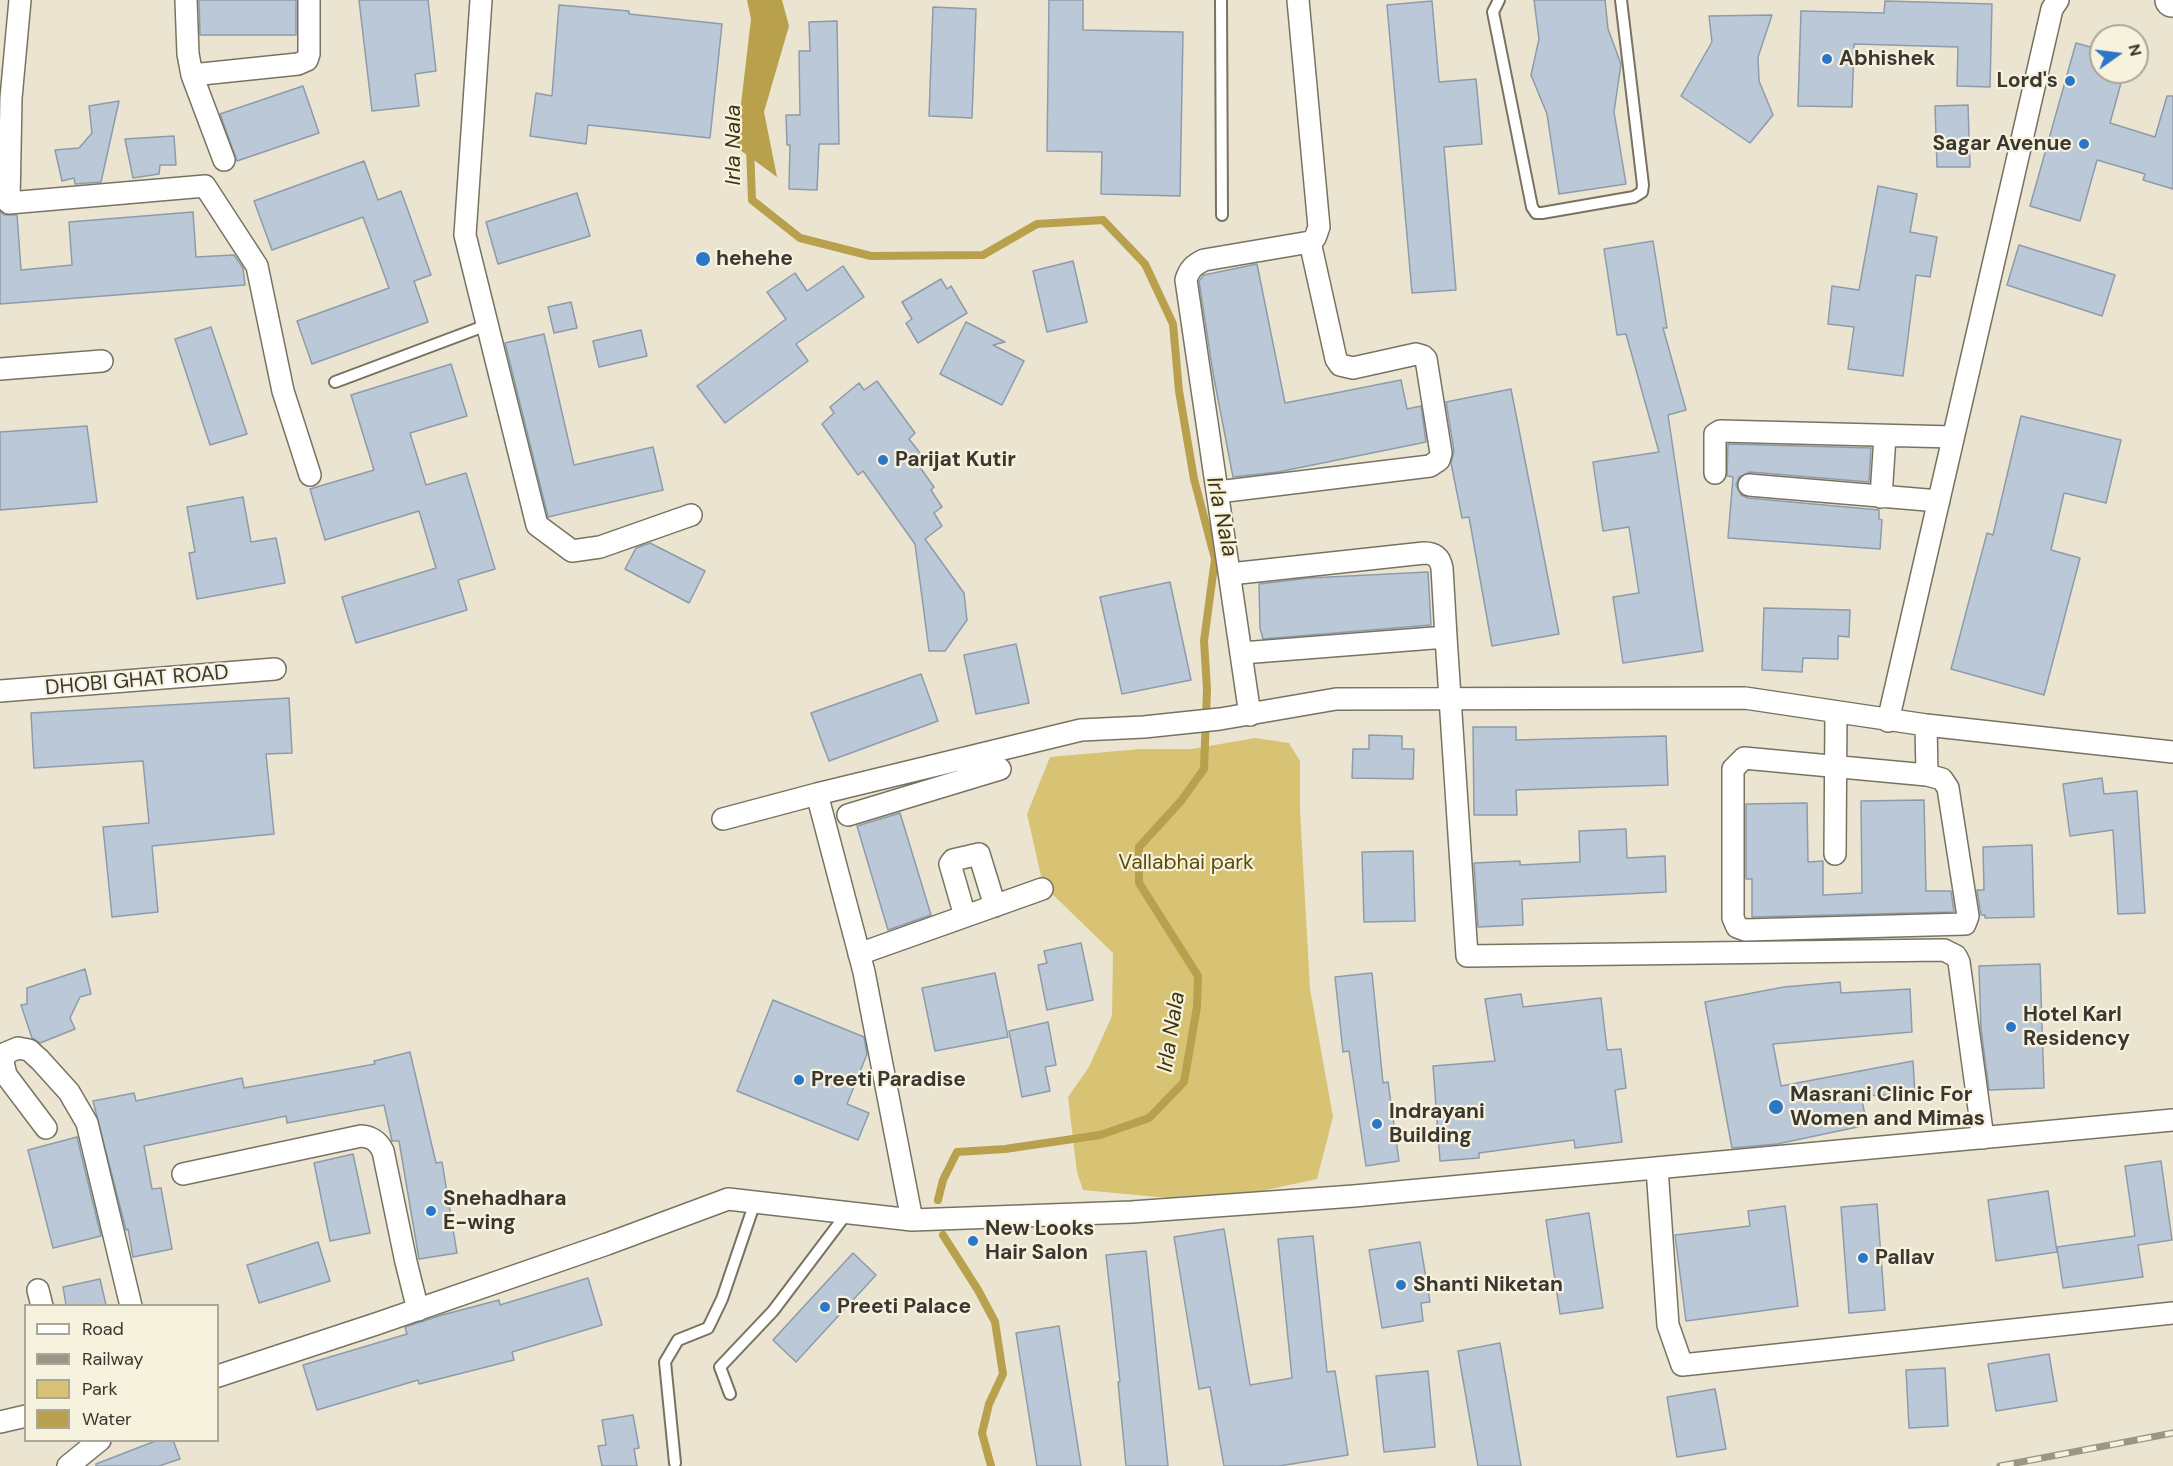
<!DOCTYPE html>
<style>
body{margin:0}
#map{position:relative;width:2173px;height:1466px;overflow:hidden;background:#eae4d1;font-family:"DM Sans",sans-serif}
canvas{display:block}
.legend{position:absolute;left:24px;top:1304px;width:195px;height:138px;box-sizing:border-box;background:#f7f2de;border:2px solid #aba798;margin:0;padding:8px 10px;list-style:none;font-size:18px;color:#39372f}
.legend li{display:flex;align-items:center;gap:12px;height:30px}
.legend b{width:30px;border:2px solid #aba798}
.north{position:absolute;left:2089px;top:24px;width:60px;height:60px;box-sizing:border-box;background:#f7f2de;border:2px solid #aba798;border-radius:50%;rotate:76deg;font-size:16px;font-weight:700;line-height:24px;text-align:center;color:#39372f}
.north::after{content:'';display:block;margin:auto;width:21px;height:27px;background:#2a77c7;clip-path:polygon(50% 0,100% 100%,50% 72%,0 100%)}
</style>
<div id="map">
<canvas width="2173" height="1466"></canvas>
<ul class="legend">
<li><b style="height:8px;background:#fff"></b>Road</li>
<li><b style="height:8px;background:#999587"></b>Railway</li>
<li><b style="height:16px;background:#d8c273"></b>Park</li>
<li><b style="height:16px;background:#b8a04c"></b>Water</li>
</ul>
<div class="north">N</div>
</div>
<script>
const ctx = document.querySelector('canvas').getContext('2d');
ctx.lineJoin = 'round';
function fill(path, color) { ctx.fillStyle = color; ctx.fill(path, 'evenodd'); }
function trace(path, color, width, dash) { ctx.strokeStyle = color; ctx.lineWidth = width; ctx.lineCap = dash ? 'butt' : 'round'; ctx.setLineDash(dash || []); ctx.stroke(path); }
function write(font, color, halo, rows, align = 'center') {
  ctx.font = font + ' "DM Sans",sans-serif'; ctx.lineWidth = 4.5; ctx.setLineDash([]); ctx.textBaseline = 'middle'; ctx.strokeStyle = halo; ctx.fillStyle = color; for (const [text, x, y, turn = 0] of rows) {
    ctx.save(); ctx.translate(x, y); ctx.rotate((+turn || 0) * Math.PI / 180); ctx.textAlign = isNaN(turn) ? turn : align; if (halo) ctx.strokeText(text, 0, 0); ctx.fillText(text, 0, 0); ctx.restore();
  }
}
const green = new Path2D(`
 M 1255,738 L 1289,743 L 1300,761 L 1300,811 L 1310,989 L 1333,1117 L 1317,1179 L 1261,1191 L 1169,1198 L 1083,1190 L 1077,1172 L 1068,1097 L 1089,1067 L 1112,1016 L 1113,953 L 1043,885 L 1027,814 L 1050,757 L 1141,749 L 1192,749 Z`);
const water = new Path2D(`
 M 747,0 L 782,0 L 789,26 L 764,112 L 777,177 L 736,147 L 751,19 Z`);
const stream = new Path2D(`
 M 750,148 L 752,200 L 800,238 L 871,256 L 983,255 L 1037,224 L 1103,220 L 1145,264 L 1173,324 L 1179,391 L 1194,479 L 1215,559 L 1204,641 L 1207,689 L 1204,769 L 1181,801 L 1139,847 L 1139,883 L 1198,976 L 1197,1007 L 1184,1082 L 1149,1118 L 1100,1135 L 1005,1149 L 957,1152 L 943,1180 L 938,1200
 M 943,1235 L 978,1290 L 995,1322 L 1003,1374 L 989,1404 L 982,1433 L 991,1466`);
const building = new Path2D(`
 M 199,0 L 296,0 L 296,35 L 200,35 Z
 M 359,0 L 428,0 L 436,71 L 415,74 L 419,106 L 372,111 Z
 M 1049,0 L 1083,0 L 1083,30 L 1183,32 L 1180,196 L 1101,194 L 1102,152 L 1047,151 Z
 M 1534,0 L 1605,0 L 1608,29 L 1621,64 L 1614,112 L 1626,184 L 1559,194 L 1547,114 L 1531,75 L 1539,39 Z
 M 1432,1 L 1439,82 L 1476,79 L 1482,144 L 1444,147 L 1456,290 L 1412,293 L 1387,5 Z
 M 1885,1 L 1992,4 L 1990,87 L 1957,86 L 1958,47 L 1854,44 L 1852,107 L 1798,106 L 1801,11 L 1884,13 Z
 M 559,5 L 629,11 L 629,14 L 722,24 L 710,138 L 588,125 L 586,144 L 530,136 L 536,93 L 552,96 Z
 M 933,7 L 976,9 L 972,118 L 929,116 Z
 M 1772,15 L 1758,57 L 1759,81 L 1773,115 L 1750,143 L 1681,96 L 1712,42 L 1709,16 Z
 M 837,21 L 839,144 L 819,144 L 817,190 L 789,189 L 790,145 L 787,145 L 786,115 L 800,115 L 799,51 L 810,51 L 809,22 Z
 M 2076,43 L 2101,50 L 2101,72 L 2124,72 L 2110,123 L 2155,137 L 2167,96 L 2173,96 L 2173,189 L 2143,180 L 2145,174 L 2097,160 L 2080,221 L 2030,206 Z
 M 303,86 L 319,133 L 237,161 L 220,114 Z
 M 119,101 L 101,182 L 75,184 L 74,178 L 62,181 L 55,150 L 79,148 L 92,133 L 89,106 Z
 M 1968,105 L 1970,167 L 1937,167 L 1935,106 Z
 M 174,136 L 176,165 L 160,165 L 159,174 L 133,178 L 125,139 Z
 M 364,161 L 378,200 L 401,191 L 431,275 L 414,281 L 428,322 L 312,364 L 297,321 L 389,288 L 363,217 L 272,250 L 254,201 Z
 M 1878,186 L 1917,194 L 1910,232 L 1937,237 L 1930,277 L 1916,275 L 1903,376 L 1848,369 L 1854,327 L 1828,324 L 1832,286 L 1859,290 Z
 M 577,193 L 590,236 L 498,264 L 486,222 Z
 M 0,211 L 4,215 L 17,215 L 21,270 L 72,265 L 69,222 L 193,212 L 196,257 L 234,255 L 243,268 L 245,285 L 0,304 Z
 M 1653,241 L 1667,328 L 1663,328 L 1686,410 L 1668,415 L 1703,651 L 1623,663 L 1613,597 L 1639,593 L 1629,527 L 1603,531 L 1593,462 L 1659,452 L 1626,334 L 1617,335 L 1604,249 Z
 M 2019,245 L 2115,275 L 2102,316 L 2007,285 Z
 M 1073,261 L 1087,322 L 1047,332 L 1033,271 Z
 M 1257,264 L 1285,403 L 1401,380 L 1407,409 L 1421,406 L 1426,442 L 1278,472 L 1233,477 L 1213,373 L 1199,281 L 1204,275 Z
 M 843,266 L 864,297 L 796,344 L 808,361 L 725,423 L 697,386 L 786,319 L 767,292 L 795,273 L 807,291 Z
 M 941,279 L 947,289 L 951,286 L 967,313 L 918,343 L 906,323 L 912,319 L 902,302 Z
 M 571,302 L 577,328 L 554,333 L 548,307 Z
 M 966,322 L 1005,342 L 993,345 L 1024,361 L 1002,405 L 940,374 Z
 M 211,327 L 247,434 L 210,445 L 175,339 Z
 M 641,330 L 647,356 L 599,367 L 593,341 Z
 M 544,334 L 574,465 L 653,447 L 663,490 L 548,517 L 505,343 Z
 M 451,364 L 467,416 L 410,433 L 426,485 L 466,473 L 495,569 L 458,580 L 467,610 L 356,643 L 342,597 L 436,568 L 419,511 L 325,540 L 310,489 L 374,470 L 351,395 Z
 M 877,381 L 915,433 L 909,439 L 920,453 L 917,456 L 922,463 L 919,466 L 934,487 L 931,490 L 942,507 L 934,513 L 942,526 L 925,539 L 964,593 L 967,620 L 945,651 L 929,651 L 915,544 L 863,471 L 858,475 L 822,424 L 834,413 L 830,407 L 859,383 L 864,390 Z
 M 1511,389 L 1559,634 L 1492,646 L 1469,517 L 1462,518 L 1451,463 L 1454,451 L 1446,402 Z
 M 2021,416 L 2121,440 L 2106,503 L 2064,493 L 2051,550 L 2080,558 L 2044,695 L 1951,669 L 1987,533 L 1993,535 Z
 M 87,426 L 97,502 L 0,510 L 0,432 Z
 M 1728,444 L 1871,448 L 1869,482 L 1750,472 L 1739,477 L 1736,485 L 1741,495 L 1748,498 L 1879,510 L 1879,519 L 1882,520 L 1880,549 L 1728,538 L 1733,477 L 1727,476 Z
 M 243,497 L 251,542 L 276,538 L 285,583 L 197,599 L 189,553 L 195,552 L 187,507 Z
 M 650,543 L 705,571 L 689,603 L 625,569 L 636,548 Z
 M 1428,572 L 1431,625 L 1263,639 L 1260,628 L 1259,584 L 1309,578 Z
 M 1170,582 L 1191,680 L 1122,694 L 1100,597 Z
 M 1764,608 L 1850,610 L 1849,637 L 1838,636 L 1838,659 L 1803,658 L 1802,672 L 1762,670 Z
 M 1016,644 L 1029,703 L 976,714 L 964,655 Z
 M 921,674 L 938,721 L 829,761 L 811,713 Z
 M 289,698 L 292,753 L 266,754 L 274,834 L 152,846 L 158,912 L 112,917 L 103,827 L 149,823 L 143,761 L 34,768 L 31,713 Z
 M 1473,727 L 1516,727 L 1516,740 L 1666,736 L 1668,785 L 1516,790 L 1517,815 L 1474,815 Z
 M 1369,735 L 1402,736 L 1402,749 L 1414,749 L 1413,779 L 1352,778 L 1353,749 L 1369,749 Z
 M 2102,778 L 2104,794 L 2137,791 L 2145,913 L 2118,914 L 2113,830 L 2070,836 L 2063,784 Z
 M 1924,800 L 1926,891 L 1951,891 L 1954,912 L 1752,917 L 1752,879 L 1746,879 L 1746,804 L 1807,803 L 1808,862 L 1823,861 L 1823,895 L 1862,893 L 1861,801 Z
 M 900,813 L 931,915 L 888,930 L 857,826 Z
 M 1626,829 L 1627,858 L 1665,856 L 1666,892 L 1522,899 L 1523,925 L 1478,927 L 1474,863 L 1520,861 L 1520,865 L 1580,862 L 1579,831 Z
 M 2032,845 L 2034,917 L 1985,918 L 1985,915 L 1981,915 L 1977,890 L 1984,890 L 1983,847 Z
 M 1413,851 L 1415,921 L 1364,922 L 1362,852 Z
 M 1081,943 L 1093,1000 L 1047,1010 L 1038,965 L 1047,963 L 1044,951 Z
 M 2040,964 L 2044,1088 L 1989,1090 L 1981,1029 L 1979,966 Z
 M 85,969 L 91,994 L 80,997 L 70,1018 L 75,1029 L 40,1043 L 32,1038 L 21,1005 L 27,1004 L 27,988 Z
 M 995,973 L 1008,1037 L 935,1051 L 922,988 Z
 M 1372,973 L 1383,1083 L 1388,1082 L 1399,1161 L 1366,1166 L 1349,1051 L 1343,1052 L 1335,977 Z
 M 1840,982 L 1841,993 L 1910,989 L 1912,1032 L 1773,1044 L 1781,1086 L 1913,1061 L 1915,1094 L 1861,1096 L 1867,1125 L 1777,1144 L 1732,1148 L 1705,1002 L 1784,987 Z
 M 1521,994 L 1523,1007 L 1601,998 L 1607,1050 L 1621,1049 L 1626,1088 L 1615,1090 L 1622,1142 L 1575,1148 L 1574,1140 L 1479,1153 L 1479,1158 L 1440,1161 L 1433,1066 L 1495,1061 L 1485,999 Z
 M 773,1000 L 864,1037 L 867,1054 L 847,1104 L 869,1113 L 858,1140 L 737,1091 Z
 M 1048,1022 L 1056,1065 L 1045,1067 L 1050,1091 L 1022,1097 L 1009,1031 Z
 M 410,1052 L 436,1163 L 442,1162 L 457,1253 L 419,1259 L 399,1141 L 392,1141 L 384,1105 L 287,1123 L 286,1116 L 144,1146 L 152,1189 L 161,1188 L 172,1249 L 133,1257 L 128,1229 L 126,1230 L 93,1101 L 134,1093 L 136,1101 L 242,1078 L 244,1088 L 375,1064 L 374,1061 Z
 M 77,1137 L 101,1236 L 53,1248 L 28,1150 Z
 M 353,1154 L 370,1233 L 330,1241 L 314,1163 Z
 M 2161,1161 L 2172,1240 L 2138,1245 L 2143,1277 L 2063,1288 L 2057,1247 L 2135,1236 L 2125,1166 Z
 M 2048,1191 L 2057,1252 L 1996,1261 L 1988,1200 Z
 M 1877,1204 L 1885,1310 L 1849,1313 L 1841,1207 Z
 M 1785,1206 L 1798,1306 L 1686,1321 L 1675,1235 L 1750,1226 L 1748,1211 Z
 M 1589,1213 L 1603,1308 L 1560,1314 L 1546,1220 Z
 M 1224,1229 L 1250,1385 L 1292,1378 L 1278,1239 L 1313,1236 L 1327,1372 L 1335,1371 L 1348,1455 L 1279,1466 L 1224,1466 L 1210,1387 L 1199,1389 L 1174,1237 Z
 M 318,1242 L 330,1281 L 259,1303 L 247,1265 Z
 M 1420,1242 L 1430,1302 L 1421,1303 L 1423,1321 L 1382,1328 L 1369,1250 Z
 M 1146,1251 L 1168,1466 L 1126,1466 L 1118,1382 L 1120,1382 L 1106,1255 Z
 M 853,1253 L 876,1275 L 796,1362 L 773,1340 Z
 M 588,1278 L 602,1325 L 512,1352 L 514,1360 L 419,1384 L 418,1380 L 317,1410 L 303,1365 L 407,1334 L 405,1327 L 442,1315 L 499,1300 L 500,1305 Z
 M 100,1279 L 106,1305 L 66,1305 L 63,1287 Z
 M 1059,1326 L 1081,1466 L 1037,1466 L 1016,1333 Z
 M 1500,1343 L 1521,1466 L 1478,1466 L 1458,1351 Z
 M 2049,1354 L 2057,1401 L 1996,1411 L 1988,1364 Z
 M 1945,1368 L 1948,1426 L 1909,1428 L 1906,1370 Z
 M 1428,1371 L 1435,1447 L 1384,1452 L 1376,1376 Z
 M 1715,1389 L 1726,1449 L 1677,1457 L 1667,1397 Z
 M 633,1415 L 639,1448 L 634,1449 L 637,1466 L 602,1466 L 598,1446 L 606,1445 L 602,1420 Z
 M 158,1440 L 173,1440 L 180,1459 L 159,1466 L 96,1466 L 96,1464 Z`);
const lane = new Path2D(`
 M 1221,0 L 1222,215
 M 1499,0 L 1493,12 L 1532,207 L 1536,213 L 1542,213 L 1634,197 L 1642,192 L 1643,185 L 1621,0
 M 335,382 L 487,325
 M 730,1394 L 720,1367 L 773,1311 L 847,1213
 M 675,1463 L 665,1362 L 678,1340 L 708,1328 L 722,1299 L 755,1202`);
const street = new Path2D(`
 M 20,0 L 11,98 L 9,203 L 205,186 L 257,266 L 283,391 L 310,475
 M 186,0 L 188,54 L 192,75 L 298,64 L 307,60 L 309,54 L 309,0
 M 481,0 L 465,235 L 537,525 L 572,551 L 600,547 L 691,515
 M 1298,0 L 1319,227 L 1315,238 L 1310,242
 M 192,75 L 224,160
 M 0,369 L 102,361
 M 1715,473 L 1715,434 L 1720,431 L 1953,437
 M 1749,485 L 1939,501
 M 1218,492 L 1430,466 L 1439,460 L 1441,453 L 1426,359 L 1423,356 L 1416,354 L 1353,368 L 1340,365 L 1336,359 L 1310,242 L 1204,260 C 1194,265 1189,269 1186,280 L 1250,715
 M 1881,497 L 1885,436
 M 1230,574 L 1424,553 C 1435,553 1440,558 1442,568 L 1446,637 L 1242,653
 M 1446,637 L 1467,956 L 1944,950 L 1956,956 L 1959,962 L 1983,1138
 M 0,691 L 275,669
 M 1888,721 L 2052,9 L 2058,0
 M 1926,725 L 1927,775
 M 1744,758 L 1927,775 L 1942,779 L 1948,788 L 1968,916 L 1965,924 L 1745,930 L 1737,927 L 1733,918 L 1733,769 Z
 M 817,794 L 864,972 L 912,1220
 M 848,815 L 1000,769
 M 723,819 L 817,794 L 1081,730 L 1144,727 L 1220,719 L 1336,699 L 1745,698 L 1926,725 L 2173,752
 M 1835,854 L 1836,712
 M 965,916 L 950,864 L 953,860 L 979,854 L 995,906
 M 859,954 L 1042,889
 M 46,1128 L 6,1075 L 3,1062 L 6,1053 L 18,1048 L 29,1050 L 40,1060 L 69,1092 L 87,1123 L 131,1306
 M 1657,1168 L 1668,1325 L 1682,1365 L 2173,1313
 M 183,1174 L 361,1136 C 372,1137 378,1141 383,1151 L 406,1262 L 418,1310
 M 38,1290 L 42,1306
 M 218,1376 L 376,1324 L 607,1244 L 728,1199 L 912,1220 L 1132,1212 L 1354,1196 L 2173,1120
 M 0,1422 L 26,1416
 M 68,1466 L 100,1440`);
const primary = new Path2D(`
 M 2172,0 L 2173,0`);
const rail = new Path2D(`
 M 2000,1466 L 2173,1433`);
const markers = [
 [1827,59,6,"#2a77c7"],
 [2070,81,6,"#2a77c7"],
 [2084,144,6,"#2a77c7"],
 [703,259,8,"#2a77c7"],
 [883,460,6,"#2a77c7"],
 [2011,1027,6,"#2a77c7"],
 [799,1080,6,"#2a77c7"],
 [1776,1107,8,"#2a77c7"],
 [1377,1124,6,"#2a77c7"],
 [431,1211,6,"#2a77c7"],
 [973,1241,6,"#2a77c7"],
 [1863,1258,6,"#2a77c7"],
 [1401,1285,6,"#2a77c7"],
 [825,1307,6,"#2a77c7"]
];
const poiNames = [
 ["Abhishek",1839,59],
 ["Lord's",2058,81,"right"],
 ["Sagar Avenue",2072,144,"right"],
 ["hehehe",716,259],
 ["Parijat Kutir",895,460],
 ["Hotel Karl",2023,1015],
 ["Residency",2023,1039],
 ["Preeti Paradise",811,1080],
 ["Masrani Clinic For",1790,1095],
 ["Women and Mimas",1790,1119],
 ["Indrayani",1389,1112],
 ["Building",1389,1136],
 ["Snehadhara",443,1199],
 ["E-wing",443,1223],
 ["New Looks",985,1229],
 ["Hair Salon",985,1253],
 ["Pallav",1875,1258],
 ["Shanti Niketan",1413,1285],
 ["Preeti Palace",837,1307]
];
const streetNames = [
 ["DHOBI GHAT ROAD",137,681,-5]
];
const parkNames = [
 ["Vallabhai park",1186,863]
];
const waterNames = [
 ["Irla Nala",734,145,-90],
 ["Irla Nala",1221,517,78],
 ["Irla Nala",1172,1032,-81]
];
fill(green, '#d8c273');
fill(water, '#b8a04c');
trace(stream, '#b8a04c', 8);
fill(building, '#bbc8d8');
trace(building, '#8e9baa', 1.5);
trace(lane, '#787361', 14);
trace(street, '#787361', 24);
trace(primary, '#787361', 36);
trace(lane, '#fff', 10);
trace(street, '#fff', 21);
trace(primary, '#fff', 33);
trace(rail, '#999587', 7);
trace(rail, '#f7f2de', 4.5, [14]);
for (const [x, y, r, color] of markers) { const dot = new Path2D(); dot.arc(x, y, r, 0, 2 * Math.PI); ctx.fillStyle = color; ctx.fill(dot); trace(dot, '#f7f2de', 2); }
write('bold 21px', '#39372f', '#f7f2de', poiNames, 'left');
write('21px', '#39372f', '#f7f2de', streetNames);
write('21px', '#5d4c08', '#f7f2de', parkNames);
write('italic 22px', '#3f3510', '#f7f2de', waterNames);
</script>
